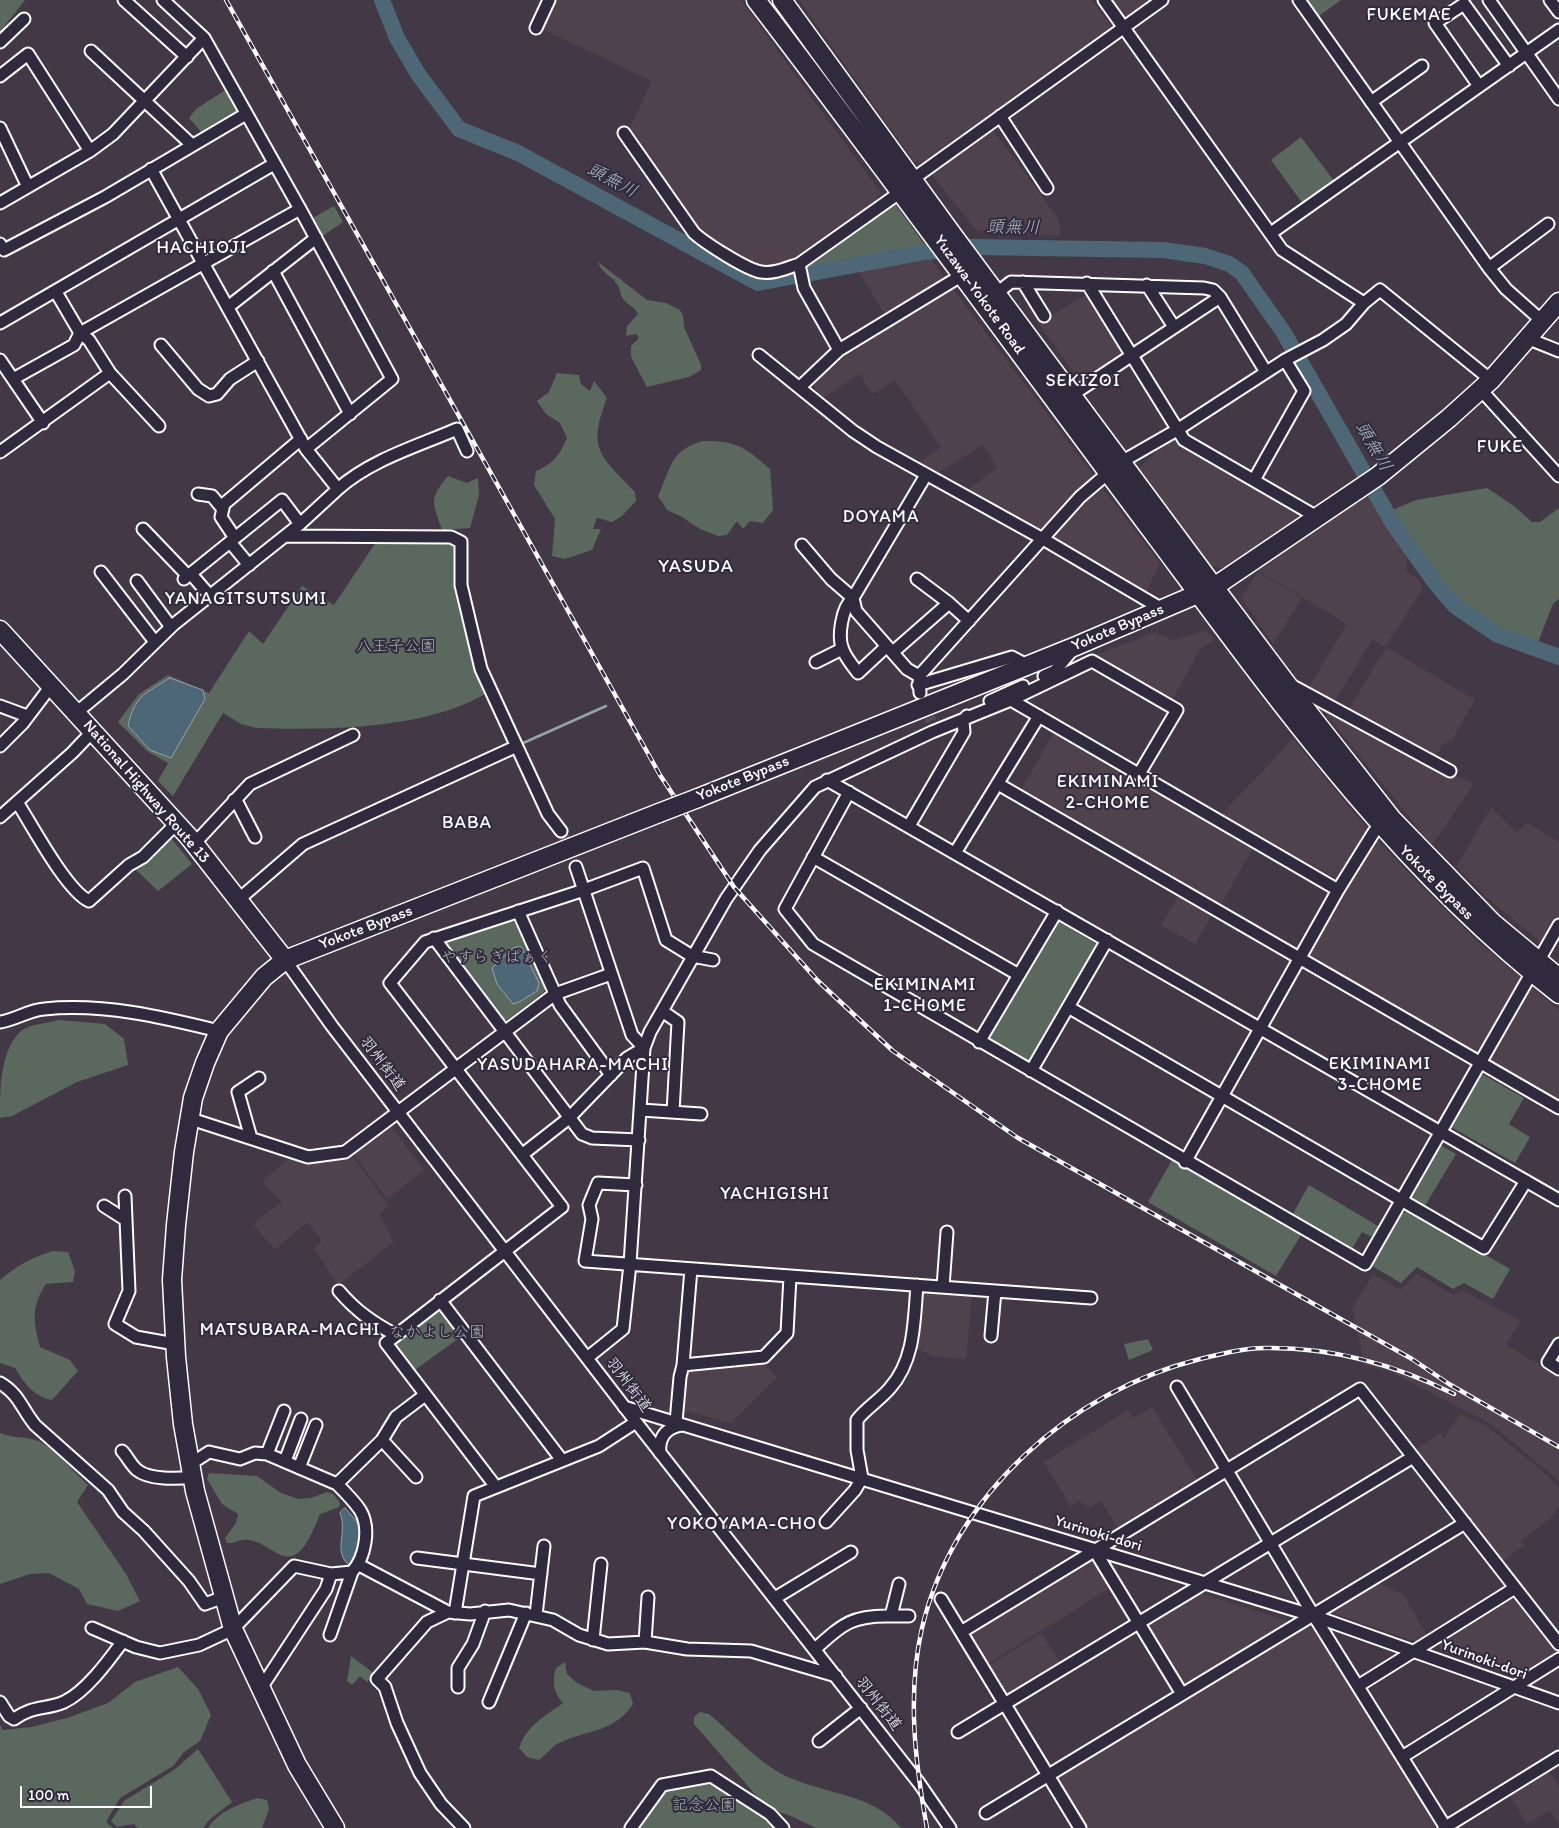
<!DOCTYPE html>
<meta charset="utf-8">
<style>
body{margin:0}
#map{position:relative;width:1559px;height:1828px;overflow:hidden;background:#423846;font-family:Itim,sans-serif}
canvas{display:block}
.scale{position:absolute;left:20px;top:1786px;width:132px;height:22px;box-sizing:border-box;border:2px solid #fff;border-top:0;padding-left:6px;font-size:15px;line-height:18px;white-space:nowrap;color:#fff;-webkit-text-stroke:4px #2f2a3d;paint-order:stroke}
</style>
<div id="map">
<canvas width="1559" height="1828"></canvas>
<div class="scale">100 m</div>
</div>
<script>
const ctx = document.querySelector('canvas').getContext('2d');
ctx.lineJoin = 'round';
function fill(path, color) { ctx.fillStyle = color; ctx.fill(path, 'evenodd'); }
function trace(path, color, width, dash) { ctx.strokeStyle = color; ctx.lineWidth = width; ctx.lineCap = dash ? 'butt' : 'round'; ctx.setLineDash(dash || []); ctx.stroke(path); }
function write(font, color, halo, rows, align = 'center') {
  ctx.font = font + ' Itim,"Klee One",sans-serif'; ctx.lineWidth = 4; ctx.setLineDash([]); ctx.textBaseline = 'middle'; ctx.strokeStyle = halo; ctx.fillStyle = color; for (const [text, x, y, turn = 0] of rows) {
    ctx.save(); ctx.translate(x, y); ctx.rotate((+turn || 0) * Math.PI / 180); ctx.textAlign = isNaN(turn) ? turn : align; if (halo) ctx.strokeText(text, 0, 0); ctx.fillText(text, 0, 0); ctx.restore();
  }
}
const built = new Path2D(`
 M 557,0 L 741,0 L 881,193 L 871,205 L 783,267 L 767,268 L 736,256 L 702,237 L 627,133 L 652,81 L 542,29 L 553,3 Z
 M 799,0 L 1092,0 L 1110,24 L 1109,29 L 921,163 L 914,162 Z
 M 1111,0 L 1148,0 L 1124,18 Z
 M 993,130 L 1057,217 L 1061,227 L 1059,236 L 976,230 L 931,174 Z
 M 928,256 L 1094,476 L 1040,532 L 967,490 L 997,468 L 983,445 L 936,474 L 917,464 L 941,447 L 895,380 L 873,394 L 859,374 L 822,399 L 814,386 L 815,381 L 846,356 L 892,326 L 857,269 Z
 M 1088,294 L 1126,355 L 1082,384 L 1038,323 Z
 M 1171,438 L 1303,517 L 1224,568 L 1210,566 L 1139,468 Z
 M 1103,489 L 1160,563 L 1145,595 L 1049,539 L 1080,505 L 1087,504 L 1087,501 Z
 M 1371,492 L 1408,549 L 1406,571 L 1418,578 L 1423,589 L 1385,647 L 1358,631 L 1372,640 L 1334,703 L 1309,687 L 1347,624 L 1257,570 Z
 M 1258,572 L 1302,598 L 1273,644 L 1241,598 Z
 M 1206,630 L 1215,640 L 1200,649 L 1173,699 L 1095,655 L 1155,632 L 1173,640 Z
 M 1386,647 L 1475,700 L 1452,740 L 1443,744 L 1434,759 L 1348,711 Z
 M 1329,710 L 1450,778 L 1453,774 L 1474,784 L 1432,845 L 1326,714 Z
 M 1054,732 L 1253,848 L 1219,908 L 1217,907 L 1195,944 L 1161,925 L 1183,888 L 1019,793 Z
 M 1293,739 L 1368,830 L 1415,880 L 1476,940 L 1559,1010 L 1559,1103 L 1306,958 L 1348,885 L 1221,815 Z
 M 1491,807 L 1517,833 L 1526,822 L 1559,842 L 1559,916 L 1543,944 L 1485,896 L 1457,866 Z
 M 389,1124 L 424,1170 L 387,1199 L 352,1152 Z
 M 351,1154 L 389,1206 L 379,1214 L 394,1242 L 338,1285 L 314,1248 L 322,1241 L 307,1222 L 275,1250 L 253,1224 L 281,1202 L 262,1181 L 290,1158 L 310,1163 Z
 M 1373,1274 L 1401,1290 L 1417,1274 L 1454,1295 L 1462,1290 L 1521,1321 L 1506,1345 L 1559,1376 L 1559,1481 L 1490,1423 L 1391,1372 L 1365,1365 L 1352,1309 Z
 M 921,1291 L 972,1295 L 966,1359 L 932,1356 L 916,1348 Z
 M 762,1362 L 777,1378 L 731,1423 L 681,1410 L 682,1384 L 688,1369 Z
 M 1152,1407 L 1199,1483 L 1120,1532 L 1101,1501 L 1090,1508 L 1079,1501 L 1071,1507 L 1044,1462 L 1128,1410 L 1133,1418 Z
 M 1460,1414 L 1487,1426 L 1542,1471 L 1559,1488 L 1559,1507 L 1552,1517 L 1520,1541 L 1524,1545 L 1502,1562 L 1416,1449 L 1441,1433 L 1444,1438 Z
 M 1088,1561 L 1094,1561 L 1110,1588 L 988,1664 L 971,1638 L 972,1632 Z
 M 1377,1582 L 1404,1595 L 1427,1636 L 1417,1642 L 1330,1612 Z
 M 1198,1592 L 1288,1621 L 1288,1624 L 1183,1688 L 1145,1625 Z
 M 1514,1597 L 1558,1654 L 1520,1678 L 1440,1650 L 1439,1643 Z
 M 1303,1626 L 1317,1630 L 1436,1825 L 1432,1828 L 1086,1828 L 1055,1778 Z
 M 1041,1633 L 1062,1665 L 1008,1697 L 988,1666 Z
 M 1549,1771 L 1559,1787 L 1559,1824 L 1550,1810 L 1527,1824 L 1509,1794 Z`);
const green = new Path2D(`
 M 0,0 L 25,0 L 0,32 Z
 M 1308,0 L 1341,0 L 1319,16 Z
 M 227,89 L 238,108 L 235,115 L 202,133 L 189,118 L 196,109 Z
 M 1301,137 L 1334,181 L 1303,204 L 1271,160 Z
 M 893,201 L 925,245 L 807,269 L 805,265 Z
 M 334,206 L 343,222 L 321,237 L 311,219 Z
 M 598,262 L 647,300 L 666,303 L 680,310 L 683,316 L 684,327 L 701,365 L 701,370 L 689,377 L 647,387 L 631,357 L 631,346 L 639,338 L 636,334 L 626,336 L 627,326 L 638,314 C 634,306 629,306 624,300 C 620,295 621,291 618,286 C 613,276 601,273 598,262 Z
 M 557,373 L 579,375 L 581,384 L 590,391 L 594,381 L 607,398 C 587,450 600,455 635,492 L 636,501 L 622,516 L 612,522 L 597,518 L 593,529 L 601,529 L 592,550 L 565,559 L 552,556 L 555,519 L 534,485 L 536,471 C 553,464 560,455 567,438 L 560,423 L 546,414 L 537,401 L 549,392 Z
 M 703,441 C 736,440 746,448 770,469 L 773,510 L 763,523 L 750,521 L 743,529 L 737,521 L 727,535 L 718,536 L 700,529 L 682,517 L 667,510 L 658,496 C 671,468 670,450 703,441 Z
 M 448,476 L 467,483 L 478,478 L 479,495 L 470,528 L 442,530 C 433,502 428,500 448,476 Z
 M 1487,488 L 1514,506 L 1532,522 L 1540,522 L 1559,508 L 1559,599 L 1553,604 L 1537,645 C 1463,619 1436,580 1394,518 L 1392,510 L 1416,500 Z
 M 437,539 L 456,543 L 487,693 C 424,730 328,730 256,728 L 241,724 L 223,713 L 173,796 L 158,781 L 168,763 L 147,751 L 118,722 L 139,694 L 168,675 L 209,693 L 249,631 L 263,644 L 302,586 L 334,605 L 376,542 Z
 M 170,837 L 192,864 L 158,891 L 134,868 L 147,861 Z
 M 510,920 L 515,922 L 546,984 L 544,992 L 507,1020 L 502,1019 L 446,946 L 447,940 Z
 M 1059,922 L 1096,944 L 1098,950 L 1034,1061 L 1027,1063 L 991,1042 L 989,1036 L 1053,924 Z
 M 59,1020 L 105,1024 L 124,1039 L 128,1065 L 77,1082 L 12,1116 L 0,1118 C 0,1087 0,1051 21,1031 C 30,1024 48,1023 59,1020 Z
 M 1482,1074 L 1524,1098 L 1509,1124 L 1530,1137 L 1515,1163 L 1451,1127 Z
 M 1440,1145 L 1456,1154 L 1423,1209 L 1407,1200 Z
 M 1172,1160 L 1301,1235 L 1276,1276 L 1148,1202 Z
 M 1309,1185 L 1378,1226 L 1372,1237 L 1362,1232 L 1350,1252 L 1291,1217 Z
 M 1409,1211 L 1510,1269 L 1493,1299 L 1464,1283 L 1453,1289 L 1417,1267 L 1401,1283 L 1372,1266 L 1403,1213 Z
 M 53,1251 L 68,1252 L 75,1271 L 73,1282 L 46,1284 C 31,1307 33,1321 40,1347 L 70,1360 L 78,1371 L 52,1400 C 34,1397 24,1383 15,1368 L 0,1363 L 0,1280 C 16,1266 33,1257 53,1251 Z
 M 438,1310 L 444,1311 L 462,1336 L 412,1372 L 395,1348 L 397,1342 Z
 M 1148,1339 L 1153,1350 L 1129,1360 L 1124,1344 Z
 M 0,1433 C 13,1439 25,1436 38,1441 C 50,1445 77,1475 88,1485 L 77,1502 L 126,1574 L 140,1601 L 118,1611 L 87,1604 L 79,1589 L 49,1573 L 30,1574 L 0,1584 Z
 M 209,1473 L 257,1476 L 281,1493 L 299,1499 L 311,1498 L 327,1492 L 333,1494 L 340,1503 L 339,1507 L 320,1514 C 314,1527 304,1561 284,1556 C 274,1554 264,1542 249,1540 C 241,1538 235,1544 227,1543 L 225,1538 L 236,1523 L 238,1514 L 222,1504 L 207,1479 Z
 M 351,1656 L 375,1674 L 367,1682 L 360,1676 L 352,1685 L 347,1681 Z
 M 565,1662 L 567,1674 L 577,1683 L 594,1691 L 616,1690 L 630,1693 L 633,1704 C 613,1734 586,1729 557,1744 C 551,1748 545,1755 539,1760 L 527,1757 L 519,1748 C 526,1726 545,1716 563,1703 C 553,1692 552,1682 556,1668 Z
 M 178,1667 L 198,1689 L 211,1715 L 200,1741 L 184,1752 L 173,1766 L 120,1798 L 106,1822 L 113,1828 L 0,1828 L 0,1725 L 3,1730 L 31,1727 L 67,1718 L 108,1703 L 135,1682 Z
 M 700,1712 L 709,1714 C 732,1733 754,1758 780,1773 C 818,1794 873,1792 901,1828 L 816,1828 L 791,1816 L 767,1808 L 694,1724 L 694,1717 Z
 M 198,1749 L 232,1802 L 210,1819 L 203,1828 L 138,1828 L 134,1824 L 117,1827 L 111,1821 L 124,1801 L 174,1770 Z
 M 712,1783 L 771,1821 L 777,1828 L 638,1828 L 669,1787 Z
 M 258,1798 L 267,1800 L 269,1809 L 262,1828 L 208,1828 C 219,1811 239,1804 258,1798 Z`);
const water = new Path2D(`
 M 170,678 L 203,690 L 205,699 L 171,758 L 150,750 L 128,726 C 134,696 146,693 170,678 Z
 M 521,947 L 539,983 L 537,991 L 519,1002 L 513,1004 L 497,984 L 492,968 L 513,948 Z
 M 345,1508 L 360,1525 L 358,1557 L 350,1566 C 332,1552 348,1533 340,1513 Z`);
const stream = new Path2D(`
 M 521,744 L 606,706`);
const river = new Path2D(`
 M 382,0 L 397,38 L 418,74 L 459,129 L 518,153 L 758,283 L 925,252 L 971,247 L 1163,250 L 1205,256 L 1229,264 L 1242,273 L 1284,333 L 1392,522 L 1433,580 L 1455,606 L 1498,635 L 1559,657`);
const minorTunnel = new Path2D(`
 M 923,702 L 931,721
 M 561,831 L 576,867`);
const minor = new Path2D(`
 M 124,0 L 187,57
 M 163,0 L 204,38 L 300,209 L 392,379 L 306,449
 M 1104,0 L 1282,250 L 1364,303
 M 1299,0 L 1489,268 L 1506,289 L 1542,321
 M 1489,0 L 1559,99
 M 1550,0 L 1559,12
 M 536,28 L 549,0
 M 0,42 L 24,19
 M 91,51 L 192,145
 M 0,76 L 28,54 L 90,151
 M 1479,86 L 1435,23 L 1464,4 L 1509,66
 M 1371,102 L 1422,66
 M 1000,116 L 1047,188
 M 0,128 L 28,187
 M 624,133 L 694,233 C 705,243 747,270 761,272 C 774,274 787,268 799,264
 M 913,179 L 1162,0
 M 0,203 L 90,151 L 113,134 L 204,38
 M 1271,233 L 1559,30
 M 0,244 L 4,250 L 105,197 L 246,114
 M 1489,268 L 1548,224
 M 273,271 L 350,414
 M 1023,282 L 1044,316
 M 1087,283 L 1184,440 L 1317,517
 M 1147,285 L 1174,327
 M 56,292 L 80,333 L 89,340 L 110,373 L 159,426
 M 997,293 L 1011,282 L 1204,288 L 1213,290 L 1220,297 L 1266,372
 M 228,307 L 316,238
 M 0,323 L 274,164
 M 1529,339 L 1559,351
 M 161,345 L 198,389 L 209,396 L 217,394 L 230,379 L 258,361
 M 839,350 L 804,288 L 799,264 L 902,191
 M 759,355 L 853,431 L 877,447 L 1043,539 L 1162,609
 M 0,360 L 43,423
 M 13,379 L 74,345 L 80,333 L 300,209
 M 800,387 L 839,350 L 964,274
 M 1481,390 L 1559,476
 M 1072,395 L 1220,297
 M 0,452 L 110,373
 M 1123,461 L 1177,430 L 1285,360 L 1323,340 L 1346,324 L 1364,303 L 1380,290 L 1491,380
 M 1254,480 L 1304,391 L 1285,360
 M 338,489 C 370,460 418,446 457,429 L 467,451
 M 198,494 L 212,496 L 222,508
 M 143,529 L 188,576
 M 286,536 L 451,537 L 461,542 L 461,585 L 481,669 L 548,814 L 561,831
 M 235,538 L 221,517 L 224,504 L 301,439
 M 230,542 L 249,565
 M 802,545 L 831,579 L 853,598 C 842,607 837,637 843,650 C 846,658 853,666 858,673 L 887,646
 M 101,572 L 155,642
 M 191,574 L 210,596
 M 184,579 L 282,500 L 300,524
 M 917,579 L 949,603
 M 137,581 L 171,627
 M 893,652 L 949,603 L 969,621
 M 816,662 L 842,649
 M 919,676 L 907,669 L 856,611 L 853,598 L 926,475
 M 1044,676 L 1055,671 L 1074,648
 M 918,685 L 1012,657 L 1027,665
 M 1291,685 L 1450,771
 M 920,693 L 919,676 L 1080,497 L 1108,473
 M 1011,700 L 1338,890
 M 990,701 L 1023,686
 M 0,706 L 27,716
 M 76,713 L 123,674 L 173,625 L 300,524 L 338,489 L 306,449 L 151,169
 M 0,746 L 23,723 L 51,686
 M 827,780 L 1559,1200
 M 998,784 L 1559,1108
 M 849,792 L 785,909 L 813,944 L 1365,1264 L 1559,925
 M 234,800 L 238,804 L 255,837
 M 17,802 C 32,825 66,890 89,901 L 129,865 L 143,857 L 177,823
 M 0,817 L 72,753 L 93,731
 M 909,826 L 964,732 L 963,721 L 967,716
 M 194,844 L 250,784 L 353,735
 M 955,853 L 1039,716
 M 813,857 L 1019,975
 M 576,867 L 632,1035 L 644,1048
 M 238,900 L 303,844 L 515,747
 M 518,911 L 560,1005 L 611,1075
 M 434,938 L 582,1134 L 592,1138 L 639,1140
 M 285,960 L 332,1026 L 636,1422 L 919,1783 L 950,1828
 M 1068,1007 L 1484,1248 L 1526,1181
 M 662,1011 L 678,1022 L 673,1112
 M 0,1022 C 15,1020 29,1010 44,1009 C 104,1003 162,1017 219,1031
 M 979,1042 L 1057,911
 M 1031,1071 L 1107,940
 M 641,1110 L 701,1114
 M 188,1118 L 308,1157 L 345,1152 L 555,994 L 611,974
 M 251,1138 L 238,1092 L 259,1078
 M 523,1154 L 569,1118 L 627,1058 L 644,1048
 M 1185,1162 L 1338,890 L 1374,832 L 1380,826
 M 636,1185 L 598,1183 L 589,1205 L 592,1219 L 585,1261 L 1091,1298
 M 125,1196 L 129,1291 L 115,1324 L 136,1337 L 175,1344
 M 104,1206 L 126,1220
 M 943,1287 L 947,1232
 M 339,1291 C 356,1311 373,1323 396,1335
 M 440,1300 L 561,1459
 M 991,1336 L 995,1291
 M 1559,1344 L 1548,1362 L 1559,1369
 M 587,1358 L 623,1329 L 630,1264 L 644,1048 L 650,1032 L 726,899 L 760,850 L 815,787 L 932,732 L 1011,700 L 1092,661 L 1177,710 L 1139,774
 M 683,1365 L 764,1357 L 787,1333 L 790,1276
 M 0,1383 C 20,1395 21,1408 35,1425 L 108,1490 L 123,1512 L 144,1531 L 189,1581 L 205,1604 L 224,1597
 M 1177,1387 L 1314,1616 L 1446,1828
 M 624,1407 L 1314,1616 L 1559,1703
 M 676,1422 L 680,1377 L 683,1365 L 691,1269
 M 382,1440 L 416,1477
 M 122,1451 C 127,1456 131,1465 137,1470 C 149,1480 178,1479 192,1477
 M 660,1453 C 658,1436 668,1426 684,1425
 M 267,1454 L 284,1411
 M 285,1461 L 301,1419
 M 189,1465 L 209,1452 L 240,1459 L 255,1453 L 267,1454 L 337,1484
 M 299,1468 L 316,1425
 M 496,1487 L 386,1343 L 562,1207 L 390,983 L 425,942 L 584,890 L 643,868 L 666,940 L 692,956 L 713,960
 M 826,1522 L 855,1490 L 862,1478 L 857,1450 L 857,1420 C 866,1408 880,1400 890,1388 C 915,1360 914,1321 917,1285
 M 1095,1551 L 1182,1694
 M 417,1558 L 541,1574
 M 359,1565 L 448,1612 L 470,1614 L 509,1610 L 553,1620 L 579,1635 L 608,1644 L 645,1642 L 687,1649 L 751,1651 L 836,1676
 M 775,1598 L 851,1552
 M 941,1599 L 1080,1828
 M 448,1612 L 427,1622 L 377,1679 L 385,1687 L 397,1723 L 420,1773 L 441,1804 L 464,1828
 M 455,1613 L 474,1496 L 599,1446 L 636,1422
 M 536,1615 L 544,1546
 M 891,1616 L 909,1616
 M 92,1628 L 136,1647 L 160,1653 L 199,1645 L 233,1629 L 294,1566 L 331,1574 L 352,1572 C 365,1558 371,1528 360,1510 C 354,1501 345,1492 337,1484 L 382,1440 L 396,1417 L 425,1395
 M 961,1632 L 1360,1389 L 1559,1644
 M 330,1635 L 352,1572
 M 593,1640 L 601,1564
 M 645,1642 L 648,1597
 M 815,1649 C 843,1624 852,1615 891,1616 L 899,1584
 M 258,1686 L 265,1682 L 326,1589 L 331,1574
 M 1358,1686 L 1515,1588
 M 458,1687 L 458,1668 L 473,1644 L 485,1611
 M 0,1702 L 9,1716 L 14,1719 C 34,1705 45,1710 64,1702 C 86,1692 109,1660 123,1641
 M 489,1702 L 526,1613
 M 958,1732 L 1413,1457
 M 819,1741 L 861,1708
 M 1402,1757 L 1559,1659
 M 986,1813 L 1465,1523
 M 631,1828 L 662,1785 L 711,1776 L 770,1814 L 783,1828
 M 1444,1828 L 1559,1757`);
const highway = new Path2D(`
 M 756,0 C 893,179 1025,362 1160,542 C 1281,705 1398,868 1559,994
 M 782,0 L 952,234 L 1214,587 L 1311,716 L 1392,819 L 1493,923 L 1559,978
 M 0,630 L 189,837 L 285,960
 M 698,798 L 1076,646 L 1214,587 L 1378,476 L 1449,418 L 1491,380 L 1559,302
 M 335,1828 L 297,1765 L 233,1629 L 195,1491 L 183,1424 L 176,1357 L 172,1280 L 176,1225 L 184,1152 L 193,1098 L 205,1063 L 219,1031 L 264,977 L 285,960 L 659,813`);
const rail = new Path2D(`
 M 226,0 L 660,775 L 734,887 L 818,981 L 893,1051 L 1018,1138 L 1412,1359 L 1449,1384 L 1559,1447
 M 927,1828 C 915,1762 907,1694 922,1628 C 953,1495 1071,1391 1200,1359 C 1221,1354 1243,1348 1265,1348 C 1332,1347 1394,1364 1454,1394`);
const highwayBridge = new Path2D(`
 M 659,813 L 698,798`);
const streetNames = [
 ["Yuzawa-Yokote Road",979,295,54],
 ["Yokote Bypass",1118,628,-23],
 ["Yokote Bypass",743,779,-22],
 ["National Highway Route 13",146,792,49],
 ["Yokote Bypass",1436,883,45],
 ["Yokote Bypass",366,928,-21],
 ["羽州街道",382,1064,53],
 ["羽州街道",628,1385,53],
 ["Yurinoki-dori",1098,1534,17],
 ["Yurinoki-dori",1484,1660,20],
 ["羽州街道",878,1704,52]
];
const parkNames = [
 ["八王子公園",396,647],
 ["やすらぎぱぁく",497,958],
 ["なかよし公園",437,1333],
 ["記念公園",704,1806]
];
const neighbourhoodNames = [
 ["FUKEMAE",1409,15],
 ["HACHIOJI",202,248],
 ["SEKIZOI",1083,381],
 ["FUKE",1500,447],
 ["DOYAMA",881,517],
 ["YANAGITSUTSUMI",246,599],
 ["EKIMINAMI",1108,782],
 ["2-CHOME",1108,803],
 ["BABA",467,823],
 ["EKIMINAMI",925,985],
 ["1-CHOME",925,1006],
 ["EKIMINAMI",1380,1064],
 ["3-CHOME",1380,1085],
 ["YASUDAHARA-MACHI",573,1065],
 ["YACHIGISHI",775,1194],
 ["MATSUBARA-MACHI",290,1330],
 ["YOKOYAMA-CHO",742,1524]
];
const waterNames = [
 ["頭無川",612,181,28],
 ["頭無川",1013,228,1],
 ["頭無川",1373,447,60]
];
const quarterNames = [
 ["YASUDA",696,567]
];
fill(built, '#4f424c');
fill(green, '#5b685e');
fill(water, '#4d6776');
trace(water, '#94a4ad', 1);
trace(stream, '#94a4ad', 2.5);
trace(river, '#4d6776', 16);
trace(minorTunnel, '#554c58', 11, [11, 5.5]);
trace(minor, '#fff', 15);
trace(highway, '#fff', 21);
trace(minor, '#2f2a3d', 11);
trace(highway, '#2f2a3d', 18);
trace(rail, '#fff', 4.5);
trace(rail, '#2f2a3d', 2.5, [8]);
trace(highwayBridge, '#fff', 21, []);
trace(highwayBridge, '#2f2a3d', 18);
write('16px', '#fff', '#2f2a3d', streetNames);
write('16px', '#adb4ae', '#2f2a3d', parkNames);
ctx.letterSpacing = '1px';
write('18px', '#fff', '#2f2a3d', neighbourhoodNames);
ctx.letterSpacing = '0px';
write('italic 18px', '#afbbc1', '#2f2a3d', waterNames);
ctx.letterSpacing = '1px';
write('19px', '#fff', '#2f2a3d', quarterNames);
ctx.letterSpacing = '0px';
</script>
